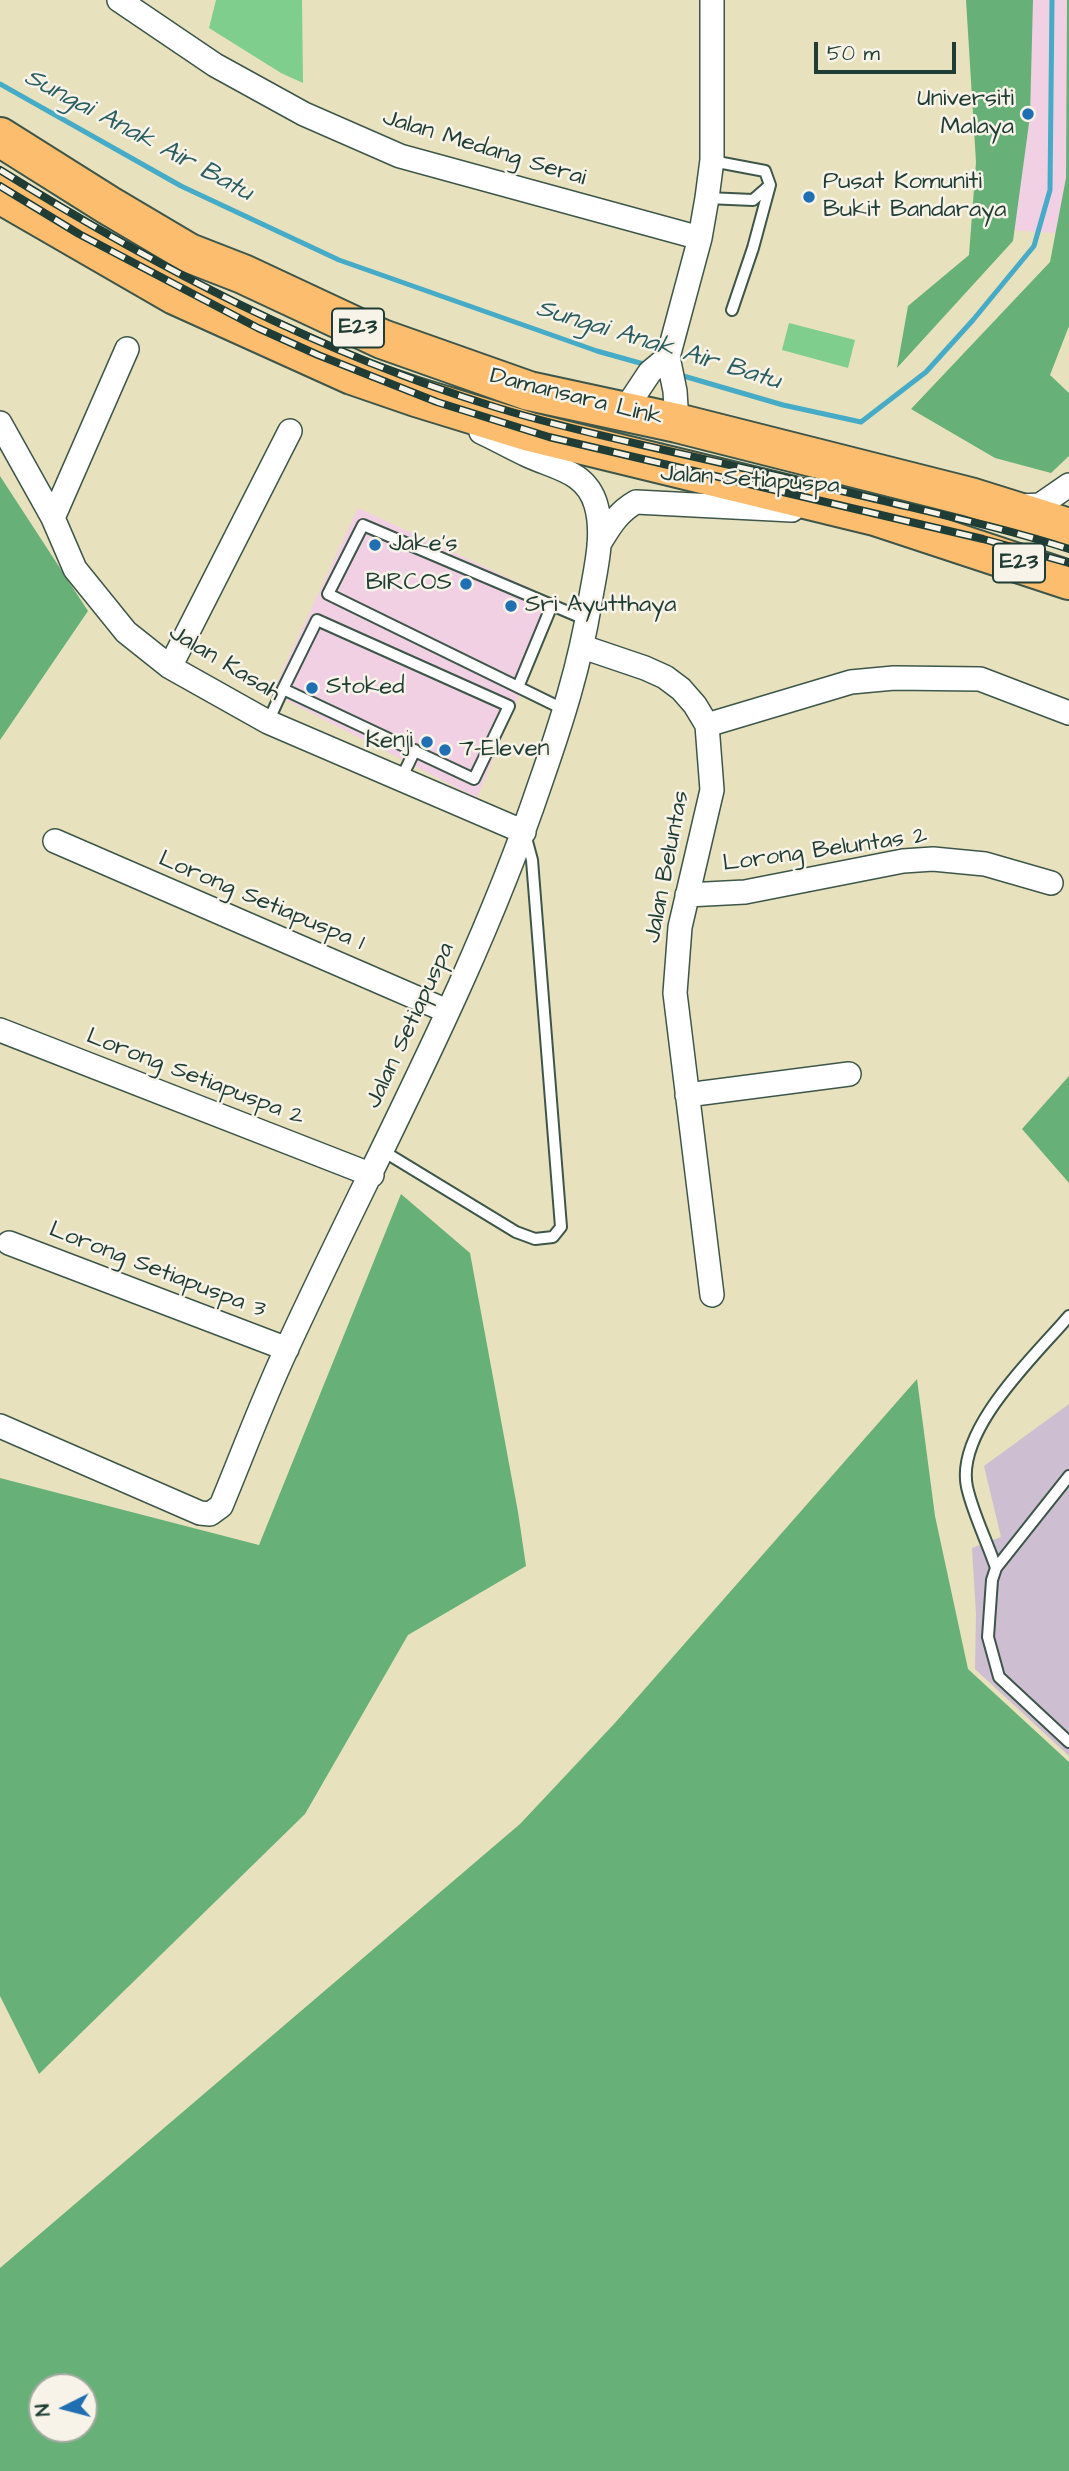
<!DOCTYPE html>
<style>
body{margin:0}
#map{position:relative;width:1069px;height:2471px;overflow:hidden;background:#e8e1bd;font-family:"Architects Daughter",sans-serif}
canvas{display:block}
.north{position:absolute;left:28px;top:2373px;width:70px;height:70px;box-sizing:border-box;background:#f7f3e8;border:2px solid #a1aaa0;border-radius:50%;rotate:264deg;font-size:19px;font-weight:700;line-height:28px;text-align:center;color:#1f3d34}
.north::after{content:'';display:block;margin:auto;width:24px;height:32px;background:#1f6fb2;clip-path:polygon(50% 0,100% 100%,50% 72%,0 100%)}
.scale{position:absolute;left:814px;top:42px;width:142px;height:32px;box-sizing:border-box;border:4px solid #1f3d34;border-top:0;padding-left:9px;font-size:21px;line-height:24px;white-space:nowrap;color:#1f3d34;-webkit-text-stroke:5px #f7f3e8;paint-order:stroke}
</style>
<div id="map">
<canvas width="1069" height="2471"></canvas>
<div class="north">N</div>
<div class="scale">50 m</div>
</div>
<script>
const ctx = document.querySelector('canvas').getContext('2d');
ctx.lineJoin = 'round';
function fill(path, color) { ctx.fillStyle = color; ctx.fill(path, 'evenodd'); }
function trace(path, color, width, dash) { ctx.strokeStyle = color; ctx.lineWidth = width; ctx.lineCap = dash ? 'butt' : 'round'; ctx.setLineDash(dash || []); ctx.stroke(path); }
function write(font, color, halo, rows, align = 'center') {
  ctx.font = font + ' "Architects Daughter",sans-serif'; ctx.lineWidth = 5; ctx.setLineDash([]); ctx.textBaseline = 'middle'; ctx.strokeStyle = halo; ctx.fillStyle = color; for (const [text, x, y, turn = 0] of rows) {
    ctx.save(); ctx.translate(x, y); ctx.rotate((+turn || 0) * Math.PI / 180); ctx.textAlign = isNaN(turn) ? turn : align; if (halo) ctx.strokeText(text, 0, 0); ctx.fillText(text, 0, 0); ctx.restore();
  }
}
const built = new Path2D(`
 M 983,0 L 1069,0 L 1069,234 L 993,229 Z
 M 358,508 L 558,601 L 477,798 L 272,693 Z`);
const industrial = new Path2D(`
 M 1069,1404 L 1069,1756 L 975,1669 L 976,1614 L 972,1548 L 1001,1537 L 984,1466 Z`);
const green = new Path2D(`
 M 216,0 L 302,0 L 303,83 L 281,73 L 209,28 Z
 M 789,323 L 855,340 L 848,368 L 782,350 Z`);
const forest = new Path2D(`
 M 966,0 L 1033,0 L 1030,116 L 1013,241 L 897,368 L 908,306 L 969,255 L 976,162 Z
 M 1067,0 L 1069,0 L 1069,326 L 1050,375 L 1069,393 L 1069,456 L 1051,473 L 995,458 L 911,409 L 1050,262 L 1066,178 Z
 M 0,476 L 88,611 L 0,740 Z
 M 1069,1076 L 1069,1183 L 1022,1129 Z
 M 401,1194 L 470,1253 L 518,1512 L 526,1566 L 408,1635 L 305,1814 L 39,2074 L 0,1996 L 0,1478 L 259,1545 Z
 M 917,1379 L 935,1516 L 968,1669 L 1069,1762 L 1069,2471 L 0,2471 L 0,2268 L 520,1824 L 614,1724 ZM 42,2387 L 84,2387 L 84,2429 L 42,2429 Z`);
const stream = new Path2D(`
 M 0,84 L 181,186 L 339,260 L 597,351 L 647,365
 M 680,375 L 783,405 L 861,422 L 926,372 L 973,320 L 1034,246 L 1050,190 L 1052,0`);
const lane = new Path2D(`
 M 712,161 L 765,171 L 770,185 L 753,248 L 732,310
 M 707,198 L 753,200 L 770,185
 M 317,620 L 509,706 L 474,779 L 283,689 Z
 M 518,687 L 552,605
 M 565,710 L 328,594 L 363,525 L 587,620
 M 268,722 L 283,689
 M 401,779 L 415,750
 M 383,1151 L 516,1232 L 535,1239 L 553,1237 L 561,1227 L 532,860 L 525,834
 M 1069,1476 L 996,1568 L 992,1580 L 988,1637 L 999,1677 L 1069,1742
 M 996,1568 C 987,1541 973,1514 967,1487 C 955,1430 1035,1356 1069,1316`);
const street = new Path2D(`
 M 119,0 L 215,65 L 304,114 L 400,156 L 700,238
 M 624,411 L 650,372 L 668,357
 M 0,423 L 53,518 L 75,569 L 126,632 L 170,667 L 268,722 L 524,832
 M 677,423 L 675,391 L 668,357 L 700,238 L 707,198 L 712,160 L 712,0
 M 1020,506 L 1040,505 L 1069,485
 M 53,518 L 127,349
 M 599,544 C 610,526 618,512 636,502 L 792,510
 M 583,647 L 645,668 L 665,677 L 681,689 L 695,705 L 707,725 L 712,790 L 680,927 L 675,993 L 712,1295
 M 170,667 L 290,431
 M 707,725 L 851,682 L 894,678 L 980,679 L 1069,713
 M 55,841 L 447,1011
 M 687,895 L 745,892 L 903,861 L 933,859 L 985,864 L 1051,883
 M 0,1030 L 372,1175
 M 687,1095 L 849,1074
 M 9,1243 L 287,1349
 M 0,1426 L 200,1513 L 210,1514 L 221,1506 C 243,1453 263,1399 287,1348 C 373,1161 474,980 540,784 C 561,724 580,665 590,602 C 595,571 605,536 596,505 C 586,470 553,468 525,454 C 510,447 496,439 481,432`);
const highway = new Path2D(`
 M 0,137 L 108,205 L 189,253 L 243,274 L 382,339 L 529,391 L 677,423 L 970,497 L 1069,528
 M 0,194 L 175,295 L 352,375 L 416,397 L 530,432 L 875,516 L 1069,580`);
const rail = new Path2D(`
 M 0,170 C 156,267 319,353 495,407 C 546,423 599,435 651,447 C 727,464 804,482 880,500 C 943,515 1007,529 1069,549
 M 0,186 L 79,234 L 258,328 L 318,355 L 437,402 L 549,437 L 983,539 L 1069,563`);
const markers = [
 [1028,114,7,"#1f6fb2"],
 [809,197,7,"#1f6fb2"],
 [375,545,7,"#1f6fb2"],
 [466,584,7,"#1f6fb2"],
 [511,606,7,"#1f6fb2"],
 [312,688,7,"#1f6fb2"],
 [427,742,7,"#1f6fb2"],
 [445,750,7,"#1f6fb2"]
];
const shields = [
 [358,328,52],
 [1019,563,52]
];
const shieldNames = [
 ["E23",358,328],
 ["E23",1019,563]
];
const poiNames = [
 ["Universiti",1014,100,"right"],
 ["Malaya",1014,128,"right"],
 ["Pusat Komuniti",823,183],
 ["Bukit Bandaraya",823,211],
 ["Jake's",389,545],
 ["BIRCOS",452,584,"right"],
 ["Sri Ayutthaya",525,606],
 ["Stoked",326,688],
 ["Kenji",413,742,"right"],
 ["7-Eleven",459,750]
];
const streetNames = [
 ["Jalan Medang Serai",484,149,17],
 ["Damansara Link",576,398,14],
 ["Jalan Setiapuspa",750,481,4],
 ["Jalan Kasah",224,664,31],
 ["Lorong Beluntas 2",825,851,-8],
 ["Jalan Beluntas",668,867,-79],
 ["Lorong Setiapuspa 1",261,902,23],
 ["Jalan Setiapuspa",411,1026,-65],
 ["Lorong Setiapuspa 2",195,1078,21],
 ["Lorong Setiapuspa 3",157,1271,21]
];
const waterNames = [
 ["Sungai Anak Air Batu",138,136,28],
 ["Sungai Anak Air Batu",658,346,17]
];
fill(built, '#f1d0e3');
fill(industrial, '#cebed1');
fill(green, '#7fce8d');
fill(forest, '#67b178');
trace(stream, '#46abc6', 5);
trace(lane, '#3d5649', 14);
trace(street, '#3d5649', 26);
trace(highway, '#3d5649', 42);
trace(lane, '#fff', 10);
trace(street, '#fff', 23);
trace(highway, '#fcbd6f', 38);
trace(rail, '#1f3d34', 8);
trace(rail, '#f7f3e8', 5, [16]);
for (const [x, y, r, color] of markers) { const dot = new Path2D(); dot.arc(x, y, r, 0, 2 * Math.PI); ctx.fillStyle = color; ctx.fill(dot); trace(dot, '#f7f3e8', 2.5); }
for (const [x, y, w] of shields) { const box = new Path2D(); box.roundRect(x - w / 2, y - 19.5, w, 39, 5); ctx.fillStyle = '#f7f3e8'; ctx.fill(box); trace(box, '#1f3d34', 2); }
write('bold 23px', '#1f3d34', null, shieldNames);
write('24px', '#1f3d34', '#f7f3e8', poiNames, 'left');
write('24px', '#1f3d34', '#f7f3e8', streetNames);
write('italic 26px', '#2b5e60', '#f7f3e8', waterNames);
</script>
